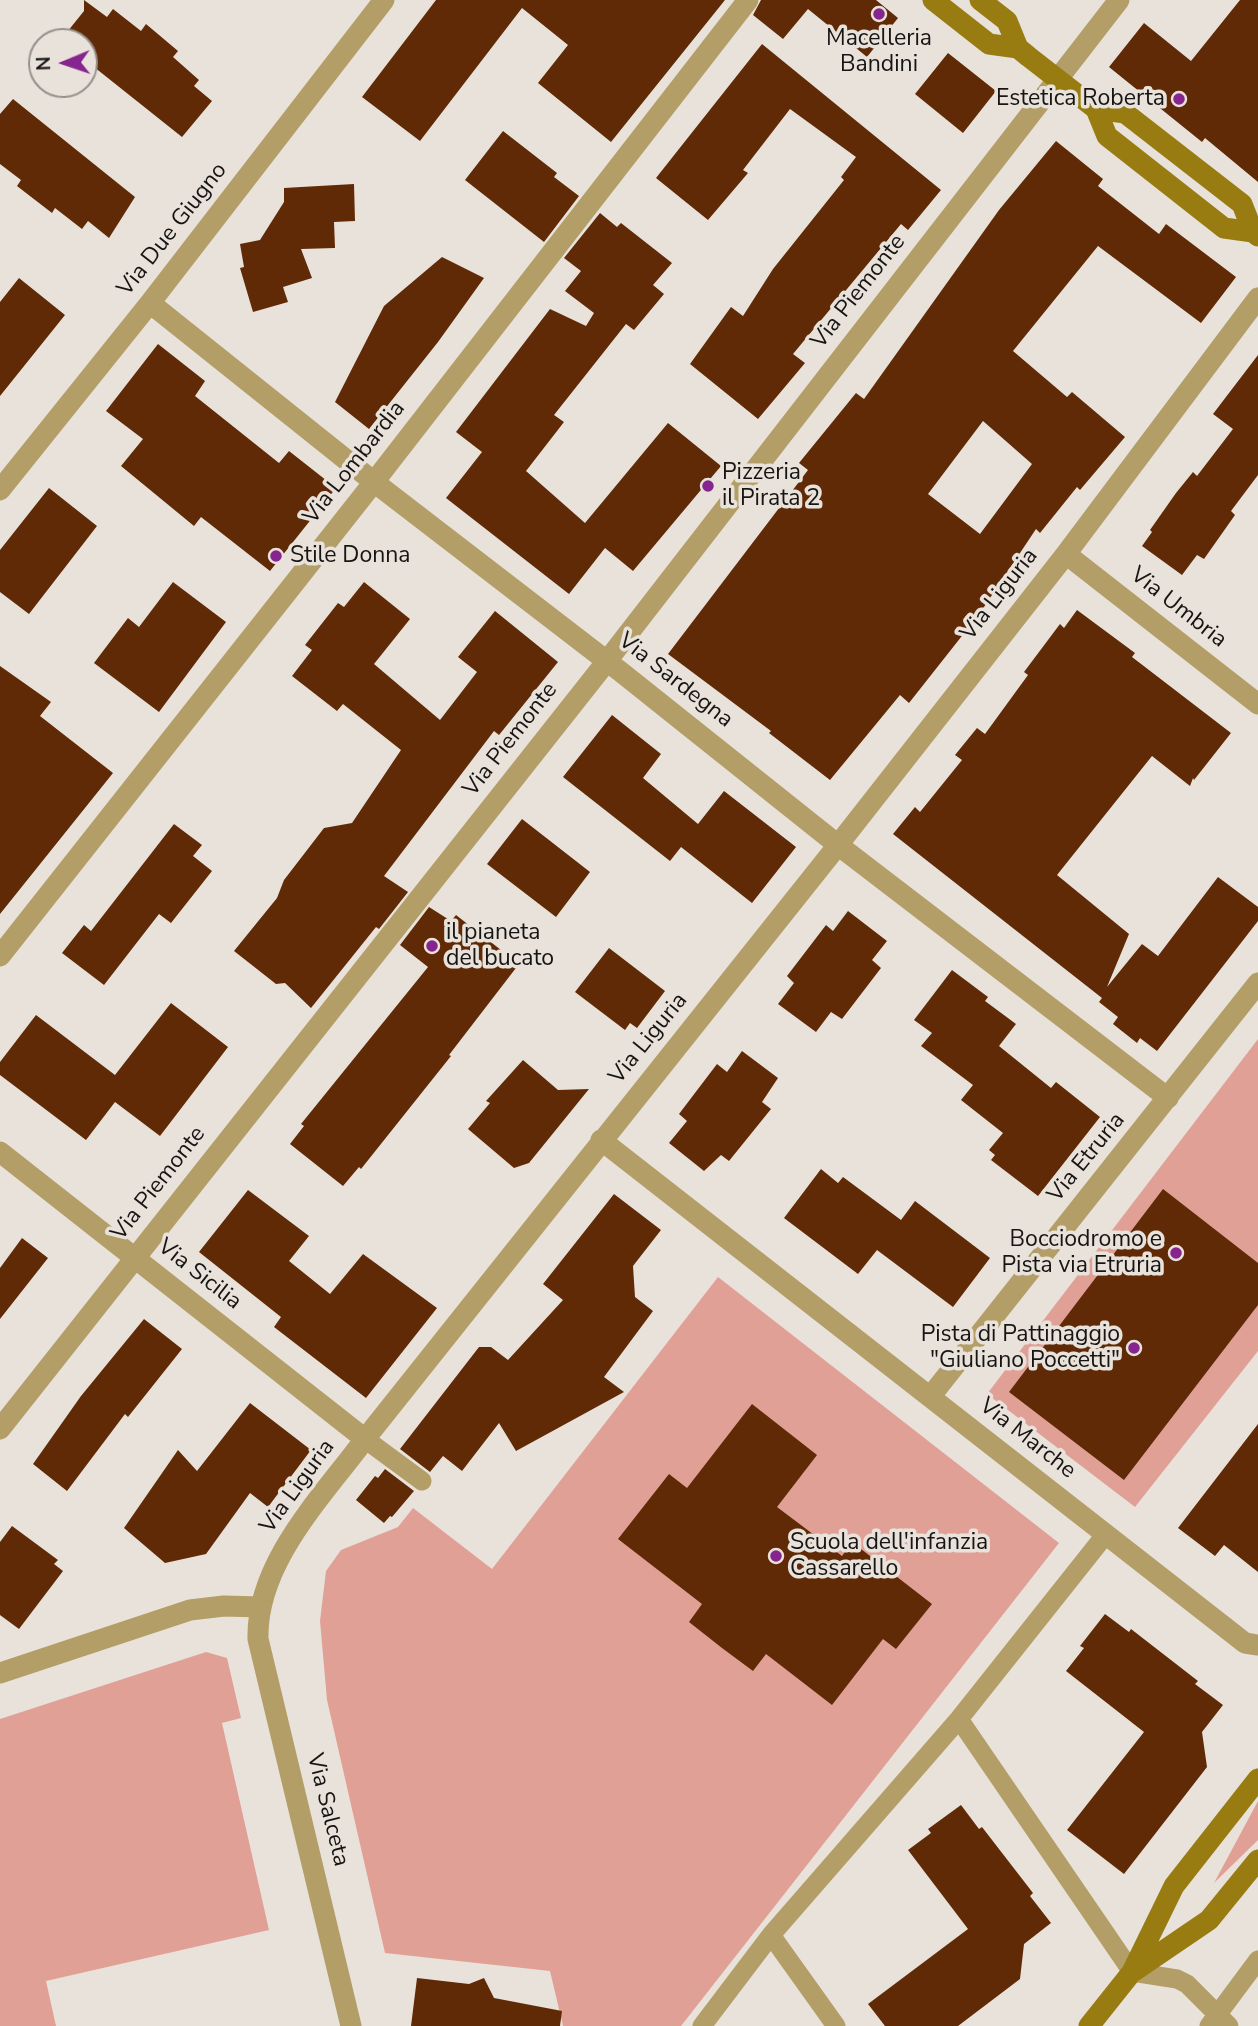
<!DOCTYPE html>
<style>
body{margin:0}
#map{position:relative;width:1258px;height:2026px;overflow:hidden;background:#e8e2db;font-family:"Nunito Sans",sans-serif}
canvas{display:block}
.north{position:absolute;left:28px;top:28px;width:70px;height:70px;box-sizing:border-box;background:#e8e2db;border:2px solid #94908b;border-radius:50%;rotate:268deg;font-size:19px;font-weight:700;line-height:28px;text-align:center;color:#171513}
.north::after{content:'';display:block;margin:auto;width:24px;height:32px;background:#87258e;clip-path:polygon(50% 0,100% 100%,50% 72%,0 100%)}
</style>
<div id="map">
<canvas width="1258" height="2026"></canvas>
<div class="north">N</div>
</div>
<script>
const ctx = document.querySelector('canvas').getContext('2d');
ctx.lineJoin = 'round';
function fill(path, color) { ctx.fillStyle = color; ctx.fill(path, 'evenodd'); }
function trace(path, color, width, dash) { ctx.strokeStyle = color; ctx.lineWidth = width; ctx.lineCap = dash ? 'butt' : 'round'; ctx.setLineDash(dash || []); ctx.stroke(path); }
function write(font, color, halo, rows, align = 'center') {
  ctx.font = font + ' "Nunito Sans",sans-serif'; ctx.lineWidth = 7; ctx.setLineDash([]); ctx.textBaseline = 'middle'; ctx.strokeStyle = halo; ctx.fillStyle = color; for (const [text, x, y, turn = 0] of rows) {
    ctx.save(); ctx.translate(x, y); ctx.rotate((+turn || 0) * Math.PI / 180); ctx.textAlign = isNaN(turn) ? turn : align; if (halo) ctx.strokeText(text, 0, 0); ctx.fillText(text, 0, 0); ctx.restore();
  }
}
const green = new Path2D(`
 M 1258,1039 L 1258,1351 L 1135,1507 L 987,1394 Z
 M 718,1277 L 1059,1543 L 681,2026 L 563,2026 L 550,1971 L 385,1953 L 327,1700 L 320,1621 L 326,1571 L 341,1550 L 398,1527 L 413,1508 L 492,1569 Z
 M 206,1652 L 227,1658 L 241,1718 L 222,1723 L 269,1930 L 46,1981 L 56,2026 L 0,2026 L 0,1719 Z
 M 1258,1801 L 1258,1840 L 1214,1883 Z`);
const building = new Path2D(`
 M 84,0 L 107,17 L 113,9 L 141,31 L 146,24 L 178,51 L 173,57 L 199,80 L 194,86 L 212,101 L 182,137 L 84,59 L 84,42 L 59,42 L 84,11 Z
 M 436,0 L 725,0 L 611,142 L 538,83 L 568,45 L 522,8 L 420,141 L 362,97 Z
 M 761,0 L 876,0 L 898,18 L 867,57 L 808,9 L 783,39 L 753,15 Z
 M 1240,0 L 1258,0 L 1258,182 L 1205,138 L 1202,142 L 1109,67 L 1144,23 L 1191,61 Z
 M 762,44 L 941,190 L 908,230 L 901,224 L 793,354 L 805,363 L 758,419 L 690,364 L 731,307 L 743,316 L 773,269 L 844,180 L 841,177 L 856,157 L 790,109 L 743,170 L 748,173 L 708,220 L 656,178 Z
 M 948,53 L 996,91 L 963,133 L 915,94 Z
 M 13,99 L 135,197 L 109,238 L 88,221 L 82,229 L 55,208 L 52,213 L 17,186 L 21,180 L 0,164 L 0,114 Z
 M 503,131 L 557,173 L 554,177 L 579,196 L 544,242 L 465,180 Z
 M 1056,141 L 1103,179 L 1098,186 L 1159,234 L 1166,224 L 1236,277 L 1201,323 L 1098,246 L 1013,351 L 1067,397 L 1072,392 L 1125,437 L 1080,490 L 1077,487 L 1040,533 L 1036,529 L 980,613 L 909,703 L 900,695 L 830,780 L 769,733 L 771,731 L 668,654 L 808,470 L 799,463 L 856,393 L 864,399 L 999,210 ZM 983,421 L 1032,464 L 980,534 L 928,494 Z
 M 354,184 L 355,221 L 334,222 L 335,248 L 301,249 L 312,278 L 283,287 L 288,302 L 253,312 L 240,268 L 244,267 L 240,244 L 260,240 L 284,202 L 284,188 Z
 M 600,213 L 617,227 L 621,223 L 672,263 L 653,285 L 664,294 L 634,330 L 626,324 L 554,415 L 564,422 L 526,471 L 585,523 L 668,423 L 721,466 L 633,571 L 605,548 L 569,594 L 446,498 L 482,452 L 456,432 L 550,309 L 586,326 L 594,313 L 565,291 L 581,271 L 564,258 Z
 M 442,257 L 484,278 L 438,342 L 369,429 L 335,402 L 384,306 Z
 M 19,278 L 65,315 L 0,396 L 0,302 Z
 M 158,344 L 205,381 L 195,396 L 279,463 L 289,451 L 336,488 L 270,571 L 201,517 L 194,526 L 121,466 L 143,439 L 106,411 Z
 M 1258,355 L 1258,475 L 1231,511 L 1235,515 L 1204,559 L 1197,555 L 1182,575 L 1142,546 L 1152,532 L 1150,530 L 1176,493 L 1193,472 L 1197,476 L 1233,429 L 1213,414 Z
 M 49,488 L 97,526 L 29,614 L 0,592 L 0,550 Z
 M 173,582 L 226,622 L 159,712 L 94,663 L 128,618 L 139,627 Z
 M 364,582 L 410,619 L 374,664 L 440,720 L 477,672 L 458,657 L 495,611 L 558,662 L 499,735 L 494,731 L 384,876 L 408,892 L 379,929 L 376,927 L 311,1008 L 285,983 L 276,984 L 234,951 L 277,898 L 284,880 L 324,828 L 352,823 L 401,750 L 343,704 L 337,711 L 292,676 L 312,650 L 305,645 L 338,603 L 344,607 Z
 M 1077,610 L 1135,653 L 1132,657 L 1231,733 L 1194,780 L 1193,778 L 1190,786 L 1152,756 L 1057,875 L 1129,934 L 1107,987 L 1142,944 L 1158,956 L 1218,877 L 1258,907 L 1258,921 L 1157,1051 L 1140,1038 L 1137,1043 L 1113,1024 L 1118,1017 L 1099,1002 L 1102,998 L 893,834 L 915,807 L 920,812 L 962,760 L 955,755 L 977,728 L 985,734 L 1028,675 L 1024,672 L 1060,624 L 1064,628 Z
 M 0,666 L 51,702 L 40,716 L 113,773 L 0,914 Z
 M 612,715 L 661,754 L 643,778 L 698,824 L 724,791 L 796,847 L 752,903 L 681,847 L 670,861 L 563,777 Z
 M 522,819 L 590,872 L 556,917 L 487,864 Z
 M 174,824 L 202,845 L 193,856 L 212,871 L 171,923 L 159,914 L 104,985 L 62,953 L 84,925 L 91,931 Z
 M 429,907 L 451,921 L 456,915 L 519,964 L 449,1055 L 451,1056 L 361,1169 L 359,1167 L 343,1186 L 290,1144 L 304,1126 L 301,1124 L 428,967 L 400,945 Z
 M 848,911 L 887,941 L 872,960 L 881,968 L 842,1019 L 831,1012 L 816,1032 L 778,1004 L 794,983 L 787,976 L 826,925 L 833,931 Z
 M 609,948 L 665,991 L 637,1028 L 630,1023 L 625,1030 L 575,992 Z
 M 952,970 L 988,997 L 985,1001 L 1016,1024 L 999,1046 L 1051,1088 L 1056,1082 L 1100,1117 L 1038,1196 L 991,1160 L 995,1155 L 989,1150 L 1003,1133 L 961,1100 L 973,1085 L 921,1046 L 932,1033 L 914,1020 Z
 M 171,1003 L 228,1047 L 160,1136 L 115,1102 L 86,1140 L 0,1075 L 0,1062 L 36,1015 L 115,1075 Z
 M 742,1051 L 778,1078 L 762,1102 L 771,1109 L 729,1161 L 721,1155 L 704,1171 L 669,1143 L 687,1121 L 679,1114 L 717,1064 L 727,1072 Z
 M 523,1060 L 558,1090 L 589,1089 L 529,1163 L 514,1168 L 468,1129 L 490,1103 L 486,1101 Z
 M 821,1169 L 838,1183 L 843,1177 L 901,1220 L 915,1201 L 990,1258 L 953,1307 L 877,1250 L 858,1274 L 784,1218 Z
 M 1163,1189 L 1258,1263 L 1258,1305 L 1124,1480 L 1009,1392 Z
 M 248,1190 L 309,1236 L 289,1261 L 330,1294 L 363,1254 L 437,1308 L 366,1398 L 274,1327 L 281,1317 L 199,1252 Z
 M 614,1194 L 661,1230 L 633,1266 L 635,1297 L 653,1311 L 604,1377 L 624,1392 L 516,1451 L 499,1423 L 462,1471 L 443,1456 L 430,1472 L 400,1449 L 479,1347 L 491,1347 L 508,1360 L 563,1300 L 543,1284 Z
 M 22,1238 L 48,1258 L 0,1319 L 0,1268 Z
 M 144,1319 L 182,1349 L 128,1417 L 125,1414 L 67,1491 L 33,1464 L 81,1396 Z
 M 250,1403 L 311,1450 L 268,1507 L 250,1493 L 206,1554 L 165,1563 L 124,1528 L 178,1450 L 197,1471 Z
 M 752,1404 L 817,1455 L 777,1507 L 842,1556 L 852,1542 L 932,1604 L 896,1649 L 883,1639 L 832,1705 L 766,1654 L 753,1671 L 722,1648 L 689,1622 L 702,1604 L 618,1539 L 669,1474 L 687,1488 Z
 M 1258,1424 L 1258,1572 L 1224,1545 L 1215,1556 L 1178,1528 Z
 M 385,1469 L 414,1491 L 392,1517 L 390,1516 L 384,1523 L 356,1500 L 375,1476 L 378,1478 Z
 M 12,1526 L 58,1560 L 54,1564 L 63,1571 L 19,1629 L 0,1615 L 0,1542 Z
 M 1105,1614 L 1129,1632 L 1131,1629 L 1198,1681 L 1195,1684 L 1223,1705 L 1202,1732 L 1207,1767 L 1124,1874 L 1067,1830 L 1144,1732 L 1066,1671 L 1084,1648 L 1080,1646 Z
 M 961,1805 L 979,1829 L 982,1827 L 1033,1893 L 1030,1896 L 1051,1923 L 1024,1944 L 1020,1979 L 958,2026 L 885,2026 L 868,2004 L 968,1929 L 908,1850 L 931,1833 L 928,1829 Z
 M 417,1978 L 469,1984 L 484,1978 L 494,1998 L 562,2011 L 560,2026 L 411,2026 Z`);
const lane = new Path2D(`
 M 365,1439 L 422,1481
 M 959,1719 L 1132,1972 L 1177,1979 L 1187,1984 L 1229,2026
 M 771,1935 L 836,2026
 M 702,2026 L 771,1935 L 959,1719 L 1106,1534
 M 1209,2026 L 1258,1960`);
const street = new Path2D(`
 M 150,303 L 374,482 L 621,672 L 838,845 L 1168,1098
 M 0,490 L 150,303 L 384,0
 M 1066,554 L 1258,704
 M 0,956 L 374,482 L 748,0
 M 601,1140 L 1245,1643 L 1258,1645
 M 0,1152 L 365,1439
 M 930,1397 L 1258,983
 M 0,1429 L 607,661 L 1119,0
 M 0,1673 L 190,1610 L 224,1606 L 260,1607
 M 351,2026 L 258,1639 C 256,1563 322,1497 365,1439 L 838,845 L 1066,554 L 1258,298`);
const secondary = new Path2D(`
 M 933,0 L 989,44 L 1018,48 L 1029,57 L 1096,109 L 1107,136 L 1224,228 L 1253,232
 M 980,0 L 1007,21 L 1018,48
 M 1096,109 L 1125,113 L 1242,204 L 1253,232 L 1258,236
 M 1134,1971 L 1209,1920 L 1258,1860
 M 1089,2026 L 1132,1972 L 1174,1886 L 1258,1779`);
const markers = [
 [879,14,7,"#87258e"],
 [1179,99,7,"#87258e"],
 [708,486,7,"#87258e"],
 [276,556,7,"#87258e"],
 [432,946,7,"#87258e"],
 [1176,1253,7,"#87258e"],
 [1134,1348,7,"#87258e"],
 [776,1556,7,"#87258e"]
];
const poiNames = [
 ["Macelleria",879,39,"center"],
 ["Bandini",879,65,"center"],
 ["Estetica Roberta",1165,99,"right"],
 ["Pizzeria",722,473],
 ["il Pirata 2",722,499],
 ["Stile Donna",290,556],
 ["il pianeta",446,933],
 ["del bucato",446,959],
 ["Bocciodromo e",1162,1240,"right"],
 ["Pista via Etruria",1162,1266,"right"],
 ["Pista di Pattinaggio",1120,1335,"right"],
 ["\"Giuliano Poccetti\"",1120,1361,"right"],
 ["Scuola dell'infanzia",790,1543],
 ["Cassarello",790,1569]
];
const streetNames = [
 ["Via Due Giugno",173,230,-52],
 ["Via Piemonte",859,292,-52],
 ["Via Lombardia",355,463,-52],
 ["Via Liguria",1000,595,-52],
 ["Via Umbria",1178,608,38],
 ["Via Sardegna",675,681,38],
 ["Via Piemonte",511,740,-52],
 ["Via Liguria",649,1039,-51],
 ["Via Etruria",1087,1158,-51],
 ["Via Piemonte",159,1184,-52],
 ["Via Sicilia",199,1275,38],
 ["Via Marche",1027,1439,38],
 ["Via Liguria",298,1487,-54],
 ["Via Salceta",327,1810,76]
];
fill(green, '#e1a096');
fill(building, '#5f2a05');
trace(lane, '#b29e66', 19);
trace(street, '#b29e66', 21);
trace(secondary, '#997c11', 21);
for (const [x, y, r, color] of markers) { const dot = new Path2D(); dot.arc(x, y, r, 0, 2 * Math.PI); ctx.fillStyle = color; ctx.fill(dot); trace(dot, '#e8e2db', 2.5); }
write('23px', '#171513', '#e8e2db', poiNames, 'left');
write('23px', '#171513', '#e8e2db', streetNames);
</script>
